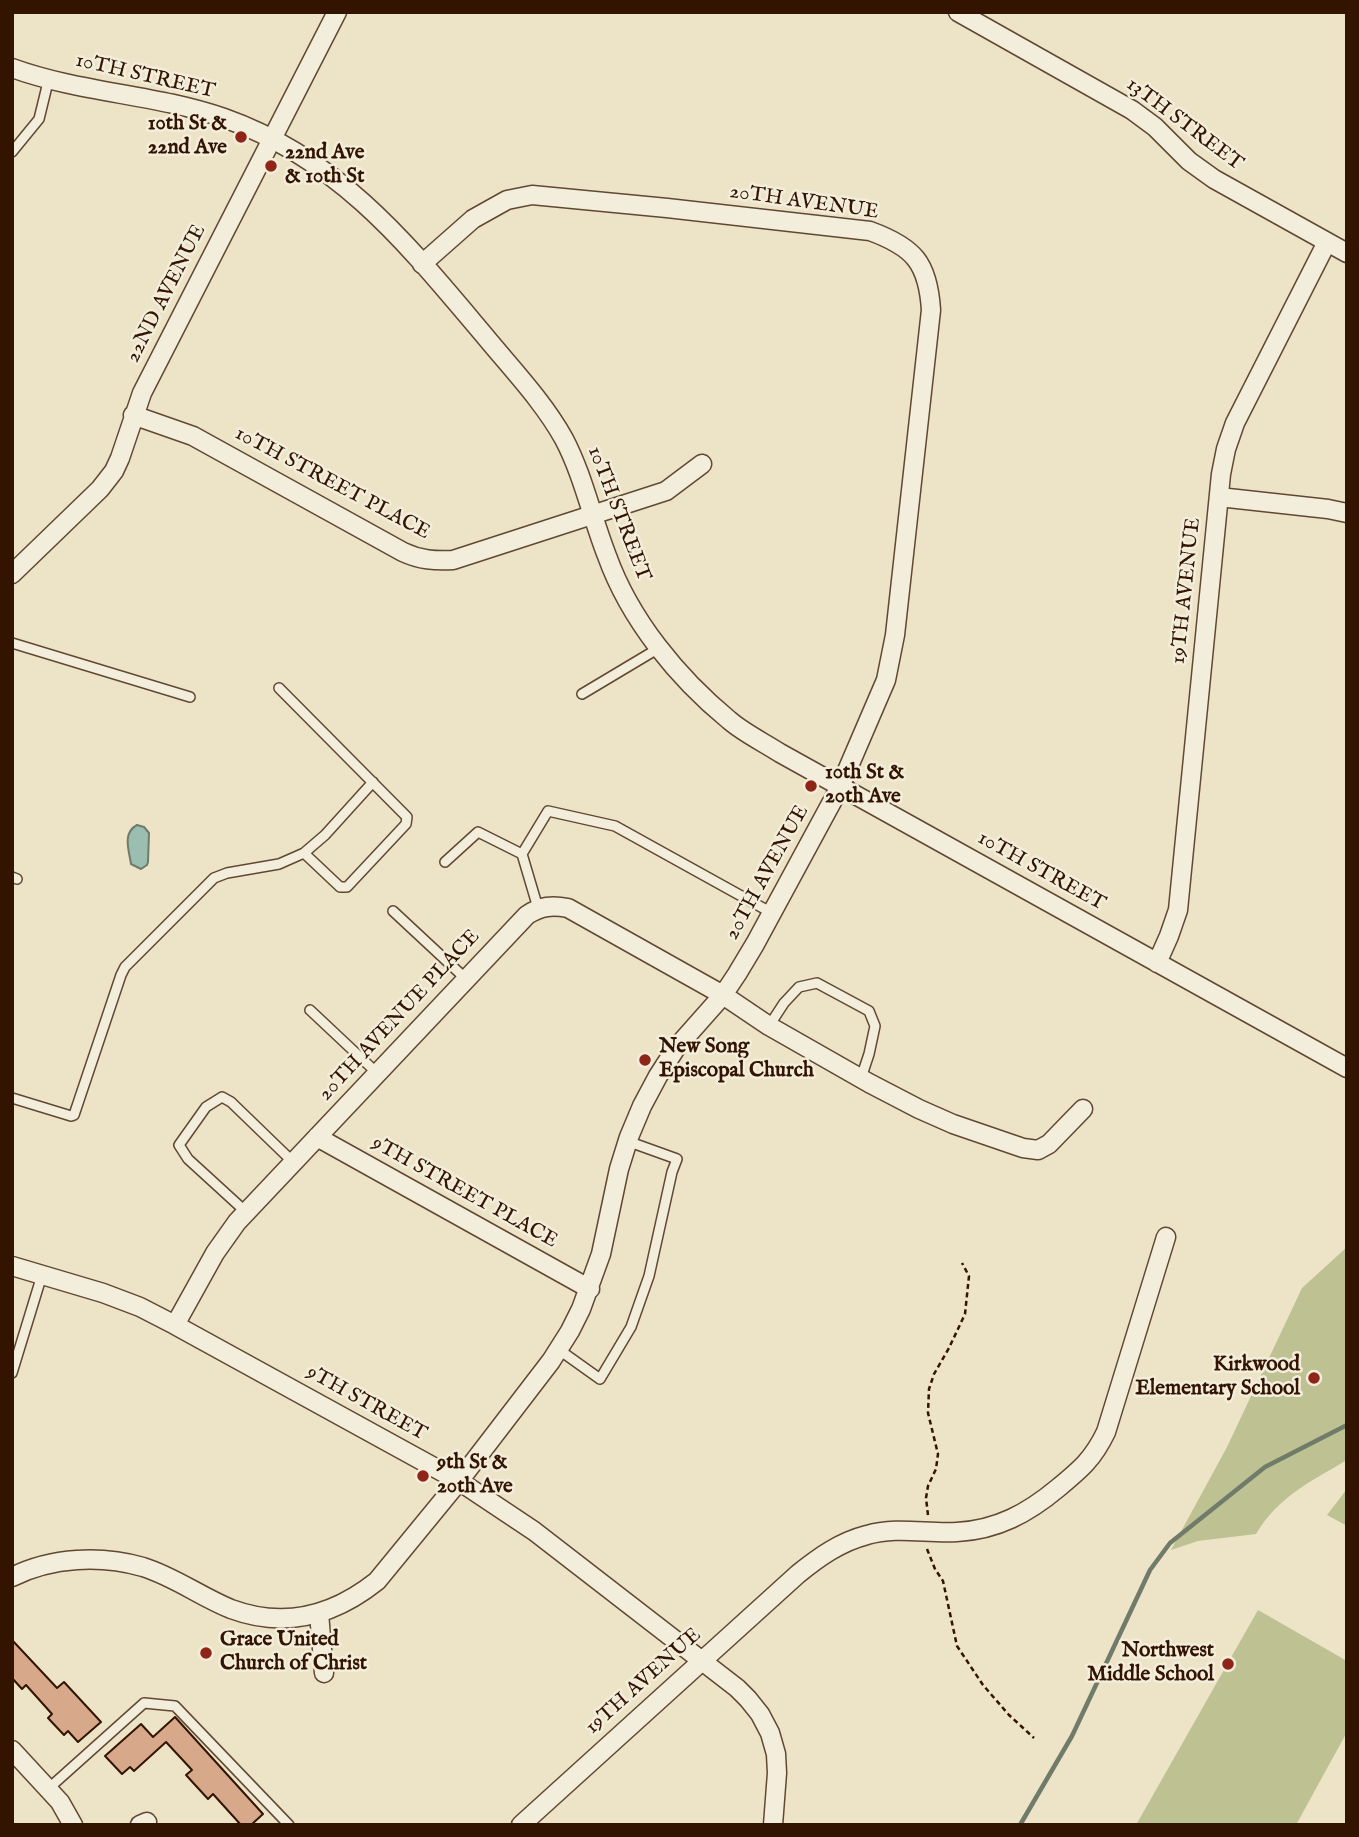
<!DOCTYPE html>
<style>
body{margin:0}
#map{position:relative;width:1359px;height:1837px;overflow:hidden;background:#ede3c7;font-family:"IM FELL English",serif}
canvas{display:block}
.frame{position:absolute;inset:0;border:14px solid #321401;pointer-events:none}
</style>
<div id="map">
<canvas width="1359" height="1837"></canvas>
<div class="frame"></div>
</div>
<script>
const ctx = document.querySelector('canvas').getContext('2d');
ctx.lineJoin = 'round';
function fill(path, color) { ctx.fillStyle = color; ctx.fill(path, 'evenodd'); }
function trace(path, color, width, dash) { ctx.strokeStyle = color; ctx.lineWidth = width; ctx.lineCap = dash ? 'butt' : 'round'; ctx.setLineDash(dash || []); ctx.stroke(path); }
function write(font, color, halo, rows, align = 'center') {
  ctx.font = font + ' "IM FELL English",serif'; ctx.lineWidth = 5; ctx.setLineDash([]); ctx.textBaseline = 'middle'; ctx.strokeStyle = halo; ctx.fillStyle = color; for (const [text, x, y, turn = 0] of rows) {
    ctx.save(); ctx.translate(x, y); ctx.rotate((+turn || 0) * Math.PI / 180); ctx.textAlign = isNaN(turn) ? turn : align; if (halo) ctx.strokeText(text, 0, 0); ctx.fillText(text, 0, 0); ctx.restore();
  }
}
const green = new Path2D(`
 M 1347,1247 L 1347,1460 C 1310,1482 1279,1496 1256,1534 L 1198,1541 L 1171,1550 L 1227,1447 L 1302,1288 Z
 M 1347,1489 L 1347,1526 L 1327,1515 Z
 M 1258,1610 L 1347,1661 L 1347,1732 L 1296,1825 L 1136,1825 Z`);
const water = new Path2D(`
 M 137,825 L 144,827 L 149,833 L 148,862 L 147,865 L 141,869 L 131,864 C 129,850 122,833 137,825 Z`);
const stream = new Path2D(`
 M 1020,1825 L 1072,1736 L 1150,1570 L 1170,1543 L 1265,1467 L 1347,1425`);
const building = new Path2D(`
 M 12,1640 L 57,1688 L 64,1682 L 101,1722 L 78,1742 L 68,1731 L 64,1735 L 48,1718 L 52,1714 L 26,1685 L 22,1689 L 12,1678 Z
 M 175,1717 L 263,1814 L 251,1825 L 241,1825 L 213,1794 L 208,1799 L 186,1775 L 192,1770 L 166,1742 L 134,1771 L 130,1767 L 122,1774 L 105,1756 L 141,1724 L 153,1737 Z`);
const path = new Path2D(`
 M 928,1515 L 926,1498 L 928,1486 L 936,1469 L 938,1454 L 928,1413 L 929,1389 L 934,1374 L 949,1348 L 965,1314 L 969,1276 L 962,1263
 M 927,1549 L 935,1569 L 943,1581 L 957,1646 L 983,1685 L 1009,1715 L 1034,1738`);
const service = new Path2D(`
 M 12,152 L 39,119 L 49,78
 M 12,643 L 190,697
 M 582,694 L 659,648
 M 304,853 L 325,835 L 373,782
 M 522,854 L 548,811 L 615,826 L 772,913
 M 445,862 L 478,832 L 522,854 L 538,908
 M 12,877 L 17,879
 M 393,911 L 466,979
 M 310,1010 L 377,1073
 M 769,1026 L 784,1003 L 799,987 L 817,983 L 869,1011 L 875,1026 L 869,1054 L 861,1078
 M 12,1098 L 71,1116 L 74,1115 L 121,975 L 125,967 L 214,878 L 227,873 L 279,864 L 304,853 L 340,887 L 347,887 L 406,824 L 407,817 L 279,688
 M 246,1212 L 188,1159 L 179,1145 L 206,1107 L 222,1097 L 231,1102 L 293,1162
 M 558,1349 L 600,1379 L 631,1327 L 649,1276 L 672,1172 L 677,1159 L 627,1141
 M 12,1373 L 42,1275
 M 48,1789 L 144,1703 L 175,1706 L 289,1825`);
const minor = new Path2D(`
 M 958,12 L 1132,110 L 1155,127 L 1189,161 L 1214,179 L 1347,253
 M 12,68 C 81,93 155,94 224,118 C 340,159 408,245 484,335 C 511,368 543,401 564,439 C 583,475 592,518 607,556 C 630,620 678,678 729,720 C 744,733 763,742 780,753 L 1347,1068
 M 133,415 L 193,436 L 403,552 C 420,560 435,561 453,560 L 666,491 L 702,464
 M 1219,497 L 1328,509 L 1347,513
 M 12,574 L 100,489 L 114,471 L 120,458 L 142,393 L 337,12
 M 1157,963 L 1169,936 L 1178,910 L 1221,474 L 1226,449 L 1235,423 L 1327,242
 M 317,1137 L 590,1289
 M 12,1266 L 103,1293 L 140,1307 L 175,1325 L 459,1481 L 534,1531 L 737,1688 L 748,1699 L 760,1714 L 770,1733 L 776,1754 L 777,1773 L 773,1825
 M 175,1325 L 215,1253 L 237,1222 L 527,915 C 541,906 552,905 568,908 L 723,995 L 769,1026 L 869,1083 L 919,1109 L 953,1124 L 1023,1148 L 1038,1150 L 1049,1144 L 1083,1109
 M 12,1577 C 52,1557 101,1555 143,1567 C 175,1577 201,1597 231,1609 C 285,1629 333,1616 377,1581 L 459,1481 L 551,1361 L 570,1331 L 581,1309 L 601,1254 L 619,1169 L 629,1137 L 642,1106 L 658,1076 L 676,1048 L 723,995 L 737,974 L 755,944 L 840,787 L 886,680 L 895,635 L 931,310 C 928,263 914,247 870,231 L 667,208 L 532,195 L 507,200 L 473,219 L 422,264
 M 319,1613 L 324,1673
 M 12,1750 L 60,1802 L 73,1825
 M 140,1825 L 147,1822
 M 521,1825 L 798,1574 C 819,1557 840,1542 867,1535 C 897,1526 927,1534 957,1532 C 997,1530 1028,1513 1058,1488 C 1081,1469 1093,1459 1106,1432 L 1166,1237`);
const markers = [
 [241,137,7,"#8f2418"],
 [271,166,7,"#8f2418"],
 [811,786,7,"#8f2418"],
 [645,1060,7,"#8f2418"],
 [1314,1378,7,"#8f2418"],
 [423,1476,7,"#8f2418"],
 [206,1653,7,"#8f2418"],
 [1228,1664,7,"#8f2418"]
];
const streetNames = [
 ["10TH STREET",145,77,13],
 ["13TH STREET",1184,125,37],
 ["20TH AVENUE",804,203,8],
 ["22ND AVENUE",167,294,-63],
 ["10TH STREET PLACE",332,484,28],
 ["10TH STREET",618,514,69],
 ["19TH AVENUE",1187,591,-84],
 ["10TH STREET",1041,872,29],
 ["20TH AVENUE",768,873,-61],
 ["20TH AVENUE PLACE",400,1016,-47],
 ["9TH STREET PLACE",464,1193,29],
 ["9TH STREET",366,1404,29],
 ["19TH AVENUE",644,1682,-42]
];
const poiNames = [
 ["10th St &",227,125,"right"],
 ["22nd Ave",227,149,"right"],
 ["22nd Ave",285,154],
 ["& 10th St",285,178],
 ["10th St &",825,774],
 ["20th Ave",825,798],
 ["New Song",659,1048],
 ["Episcopal Church",659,1072],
 ["Kirkwood",1300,1366,"right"],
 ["Elementary School",1300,1390,"right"],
 ["9th St &",437,1464],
 ["20th Ave",437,1488],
 ["Grace United",220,1641],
 ["Church of Christ",220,1665],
 ["Northwest",1214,1652,"right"],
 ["Middle School",1214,1676,"right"]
];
fill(green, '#bec292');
fill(water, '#9abfb0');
trace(water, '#707b6a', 2);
trace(stream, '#707b6a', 4.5);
fill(building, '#d7a98a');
trace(building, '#321401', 2);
trace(service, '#614832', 12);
trace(minor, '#614832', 21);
trace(path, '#321401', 2.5, [5, 3.5]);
trace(service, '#f3eddb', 9);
trace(minor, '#f3eddb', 18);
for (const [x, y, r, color] of markers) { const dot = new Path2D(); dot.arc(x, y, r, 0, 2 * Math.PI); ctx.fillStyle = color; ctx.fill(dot); trace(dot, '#f3eddb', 2.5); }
write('21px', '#321401', '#f3eddb', streetNames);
write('bold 21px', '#321401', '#f3eddb', poiNames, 'left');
</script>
